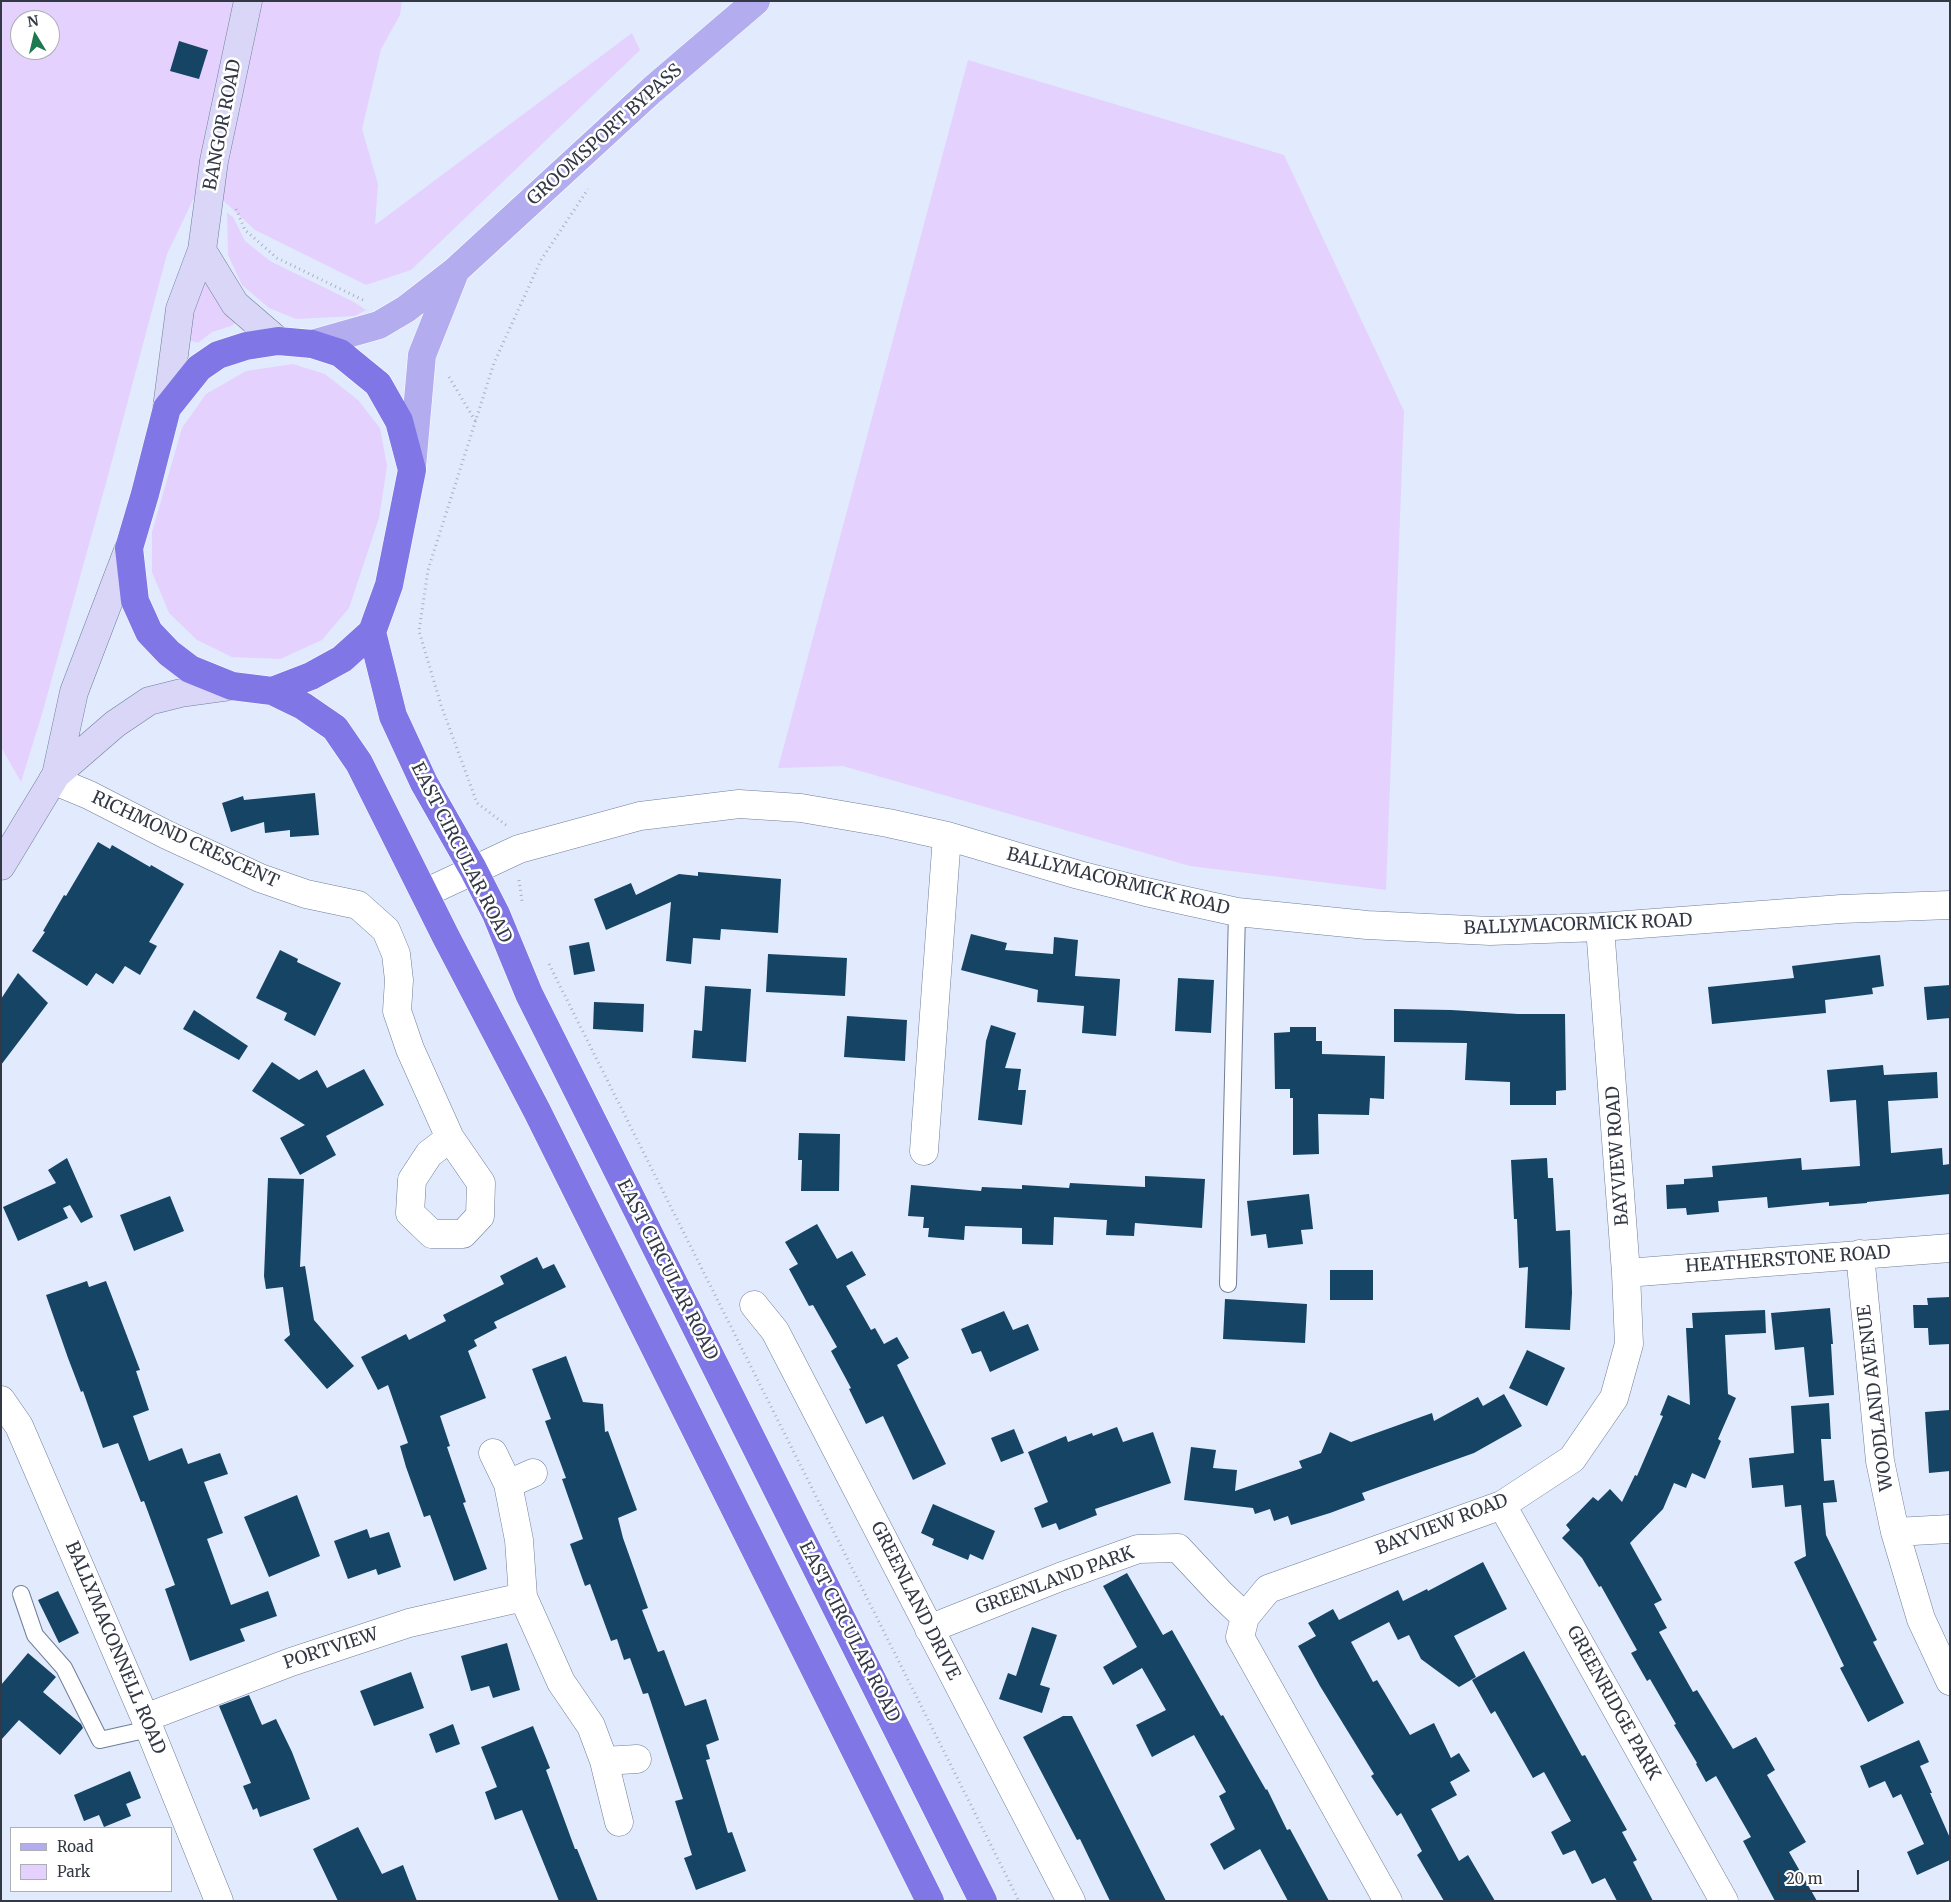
<!DOCTYPE html>
<style>
body{margin:0}
#map{position:relative;width:1951px;height:1902px;overflow:hidden;background:#e1ebfd;font-family:Merriweather,serif}
canvas{display:block}
.frame{position:absolute;inset:0;border:2px solid #323844;pointer-events:none}
.legend{position:absolute;left:10px;top:1827px;width:162px;height:65px;box-sizing:border-box;background:#fff;border:1px solid #adafb4;margin:0;padding:6px 9px;list-style:none;font-size:15px;color:#323844}
.legend li{display:flex;align-items:center;gap:10px;height:25px}
.legend b{width:25px;border:1px solid #adafb4}
.north{position:absolute;left:10px;top:10px;width:50px;height:50px;box-sizing:border-box;background:#fff;border:1px solid #adafb4;border-radius:50%;rotate:351deg;font-size:14px;font-weight:700;line-height:20px;text-align:center;color:#323844}
.north::after{content:'';display:block;margin:auto;width:18px;height:22px;background:#1d7a50;clip-path:polygon(50% 0,100% 100%,50% 72%,0 100%)}
.scale{position:absolute;left:1778px;top:1870px;width:81px;height:22px;box-sizing:border-box;border:2px solid #323844;border-top:0;padding-left:6px;font-size:15px;line-height:18px;white-space:nowrap;color:#323844;-webkit-text-stroke:4px #fff;paint-order:stroke}
</style>
<div id="map">
<canvas width="1951" height="1902"></canvas>
<div class="frame"></div>
<ul class="legend">
<li><b style="height:6px;background:#b3adf0"></b>Road</li>
<li><b style="height:14px;background:#e5d1fd"></b>Park</li>
</ul>
<div class="north">N</div>
<div class="scale">20 m</div>
</div>
<script>
const ctx = document.querySelector('canvas').getContext('2d');
ctx.lineJoin = 'round';
function fill(path, color) { ctx.fillStyle = color; ctx.fill(path, 'evenodd'); }
function trace(path, color, width, dash) { ctx.strokeStyle = color; ctx.lineWidth = width; ctx.lineCap = dash ? 'butt' : 'round'; ctx.setLineDash(dash || []); ctx.stroke(path); }
function write(font, color, halo, rows, align = 'center') {
  ctx.font = font + ' Merriweather,serif'; ctx.lineWidth = 5; ctx.setLineDash([]); ctx.textBaseline = 'middle'; ctx.strokeStyle = halo; ctx.fillStyle = color; for (const [text, x, y, turn = 0] of rows) {
    ctx.save(); ctx.translate(x, y); ctx.rotate((+turn || 0) * Math.PI / 180); ctx.textAlign = isNaN(turn) ? turn : align; if (halo) ctx.strokeText(text, 0, 0); ctx.fillText(text, 0, 0); ctx.restore();
  }
}
const green = new Path2D(`
 M 1,1 L 402,1 L 400,15 L 381,49 L 362,129 L 378,184 L 375,225 L 632,33 L 640,50 L 411,270 L 366,285 L 255,230 L 202,181 L 167,254 L 106,483 L 42,714 L 21,782 L 1,747 ZM 20,20 L 50,20 L 50,50 L 20,50 Z
 M 968,60 L 1284,155 L 1404,411 L 1386,890 L 1190,866 L 843,766 L 778,768 Z
 M 227,213 L 233,217 L 245,241 L 270,261 L 354,302 L 366,310 L 355,316 L 296,319 L 269,308 L 242,285 L 228,255 Z
 M 210,282 L 237,322 L 231,326 L 212,332 L 198,343 L 186,339 L 195,286 Z
 M 293,364 L 325,374 L 358,400 L 380,428 L 387,466 L 379,518 L 349,608 L 322,640 L 280,659 L 232,657 L 197,640 L 169,613 L 152,572 L 152,532 L 182,428 L 206,394 L 246,371 Z`);
const building = new Path2D(`
 M 179,41 L 208,50 L 199,79 L 170,71 Z
 M 315,793 L 319,835 L 290,837 L 290,830 L 265,833 L 264,822 L 231,832 L 222,803 L 243,796 L 244,800 Z
 M 98,842 L 110,849 L 112,845 L 150,867 L 151,865 L 184,884 L 149,942 L 157,946 L 140,975 L 125,966 L 113,984 L 96,973 L 87,986 L 32,951 L 45,932 L 43,931 L 64,895 L 66,896 Z
 M 698,872 L 781,879 L 778,933 L 721,929 L 720,940 L 693,938 L 691,964 L 666,961 L 671,902 L 606,930 L 594,899 L 631,883 L 636,895 L 679,874 L 698,876 Z
 M 971,934 L 1007,943 L 1005,950 L 1053,954 L 1054,937 L 1078,940 L 1075,976 L 1120,979 L 1116,1036 L 1082,1033 L 1084,1006 L 1037,1002 L 1038,990 L 961,970 Z
 M 589,942 L 595,971 L 574,975 L 569,946 Z
 M 280,950 L 298,959 L 297,962 L 341,983 L 315,1036 L 284,1020 L 287,1013 L 256,998 Z
 M 768,954 L 847,958 L 845,996 L 766,992 Z
 M 1880,955 L 1884,986 L 1872,988 L 1873,994 L 1825,1000 L 1826,1013 L 1712,1024 L 1708,987 L 1794,978 L 1792,966 Z
 M 18,973 L 48,1003 L 1,1065 L 1,999 Z
 M 1178,978 L 1214,980 L 1211,1033 L 1175,1031 Z
 M 1950,985 L 1950,1018 L 1927,1020 L 1924,987 Z
 M 705,986 L 751,989 L 746,1062 L 692,1058 L 694,1030 L 702,1031 Z
 M 594,1002 L 644,1004 L 643,1032 L 593,1029 Z
 M 1394,1009 L 1451,1010 L 1518,1014 L 1565,1014 L 1566,1090 L 1556,1091 L 1556,1105 L 1510,1105 L 1510,1082 L 1465,1080 L 1467,1043 L 1394,1042 Z
 M 194,1010 L 248,1046 L 239,1060 L 183,1029 Z
 M 847,1016 L 907,1020 L 905,1061 L 844,1057 Z
 M 991,1025 L 1016,1033 L 1005,1068 L 1021,1069 L 1018,1090 L 1026,1090 L 1022,1125 L 978,1120 L 986,1041 Z
 M 1290,1027 L 1316,1027 L 1316,1041 L 1322,1041 L 1322,1054 L 1385,1056 L 1384,1099 L 1370,1098 L 1369,1115 L 1318,1114 L 1319,1154 L 1293,1155 L 1293,1098 L 1290,1098 L 1290,1089 L 1275,1089 L 1274,1033 L 1290,1032 Z
 M 272,1062 L 299,1080 L 317,1070 L 327,1088 L 364,1069 L 384,1105 L 326,1136 L 336,1155 L 300,1175 L 280,1138 L 305,1125 L 252,1091 Z
 M 1883,1065 L 1884,1075 L 1937,1072 L 1938,1098 L 1888,1101 L 1891,1153 L 1942,1148 L 1943,1165 L 1950,1164 L 1950,1194 L 1867,1202 L 1867,1203 L 1829,1206 L 1829,1202 L 1768,1208 L 1767,1197 L 1718,1201 L 1719,1212 L 1687,1215 L 1686,1208 L 1667,1209 L 1666,1185 L 1684,1184 L 1684,1179 L 1713,1177 L 1712,1166 L 1801,1158 L 1802,1170 L 1860,1166 L 1856,1100 L 1830,1102 L 1827,1070 Z
 M 799,1133 L 840,1134 L 839,1191 L 801,1191 L 802,1160 L 798,1160 Z
 M 67,1158 L 93,1217 L 81,1223 L 70,1205 L 63,1208 L 68,1218 L 18,1241 L 3,1207 L 56,1183 L 48,1170 Z
 M 1547,1158 L 1548,1178 L 1553,1178 L 1556,1231 L 1570,1230 L 1572,1293 L 1570,1330 L 1525,1328 L 1528,1267 L 1519,1268 L 1517,1219 L 1514,1219 L 1511,1160 Z
 M 1145,1176 L 1205,1179 L 1202,1228 L 1135,1223 L 1134,1236 L 1106,1235 L 1107,1220 L 1054,1217 L 1053,1245 L 1022,1244 L 1022,1228 L 965,1226 L 964,1240 L 928,1237 L 929,1228 L 923,1228 L 924,1217 L 908,1216 L 911,1185 L 981,1191 L 982,1187 L 1022,1189 L 1022,1185 L 1069,1188 L 1070,1183 L 1145,1187 Z
 M 268,1178 L 304,1179 L 300,1267 L 305,1266 L 314,1320 L 354,1366 L 327,1389 L 284,1340 L 290,1335 L 283,1287 L 266,1289 L 264,1276 Z
 M 1309,1194 L 1313,1229 L 1301,1230 L 1303,1244 L 1268,1248 L 1266,1234 L 1251,1236 L 1247,1201 Z
 M 170,1196 L 184,1231 L 134,1251 L 120,1215 Z
 M 817,1224 L 837,1259 L 852,1251 L 866,1275 L 846,1286 L 871,1330 L 875,1328 L 884,1344 L 897,1337 L 909,1358 L 897,1365 L 946,1464 L 913,1480 L 883,1416 L 866,1424 L 849,1389 L 851,1388 L 831,1351 L 837,1347 L 813,1305 L 809,1306 L 789,1269 L 798,1264 L 785,1242 Z
 M 537,1257 L 543,1269 L 554,1264 L 566,1287 L 494,1322 L 497,1328 L 474,1340 L 477,1346 L 468,1351 L 486,1398 L 440,1416 L 450,1446 L 447,1447 L 466,1502 L 463,1503 L 487,1569 L 454,1581 L 430,1515 L 424,1517 L 406,1467 L 400,1446 L 408,1443 L 388,1385 L 378,1390 L 361,1357 L 406,1334 L 409,1340 L 446,1321 L 443,1315 L 504,1284 L 500,1276 Z
 M 1330,1270 L 1373,1270 L 1373,1300 L 1330,1300 Z
 M 87,1281 L 89,1287 L 106,1281 L 140,1370 L 136,1371 L 149,1410 L 133,1416 L 149,1461 L 182,1448 L 188,1464 L 220,1453 L 228,1474 L 204,1482 L 223,1533 L 207,1539 L 231,1605 L 268,1591 L 277,1616 L 240,1629 L 245,1641 L 190,1661 L 165,1589 L 175,1585 L 144,1501 L 141,1502 L 118,1443 L 103,1448 L 83,1391 L 81,1392 L 68,1358 L 46,1295 Z
 M 1950,1297 L 1950,1344 L 1929,1345 L 1928,1328 L 1914,1328 L 1913,1305 L 1928,1305 L 1927,1298 Z
 M 1225,1299 L 1307,1304 L 1305,1343 L 1223,1339 Z
 M 1830,1308 L 1833,1344 L 1831,1344 L 1834,1395 L 1809,1397 L 1804,1347 L 1775,1350 L 1771,1313 Z
 M 1765,1310 L 1766,1333 L 1725,1335 L 1728,1394 L 1736,1398 L 1718,1439 L 1721,1441 L 1705,1479 L 1692,1473 L 1686,1488 L 1674,1483 L 1663,1509 L 1630,1543 L 1662,1600 L 1654,1604 L 1667,1628 L 1659,1632 L 1693,1692 L 1697,1690 L 1733,1749 L 1756,1737 L 1775,1770 L 1767,1775 L 1806,1842 L 1789,1852 L 1817,1901 L 1775,1901 L 1743,1841 L 1751,1837 L 1716,1776 L 1706,1782 L 1696,1764 L 1697,1763 L 1674,1725 L 1676,1724 L 1650,1679 L 1647,1681 L 1631,1653 L 1637,1650 L 1601,1586 L 1599,1587 L 1582,1558 L 1562,1538 L 1570,1530 L 1566,1525 L 1593,1497 L 1598,1501 L 1610,1489 L 1622,1502 L 1635,1475 L 1637,1476 L 1663,1416 L 1660,1415 L 1668,1395 L 1690,1405 L 1686,1328 L 1693,1328 L 1692,1313 Z
 M 1004,1311 L 1013,1330 L 1028,1324 L 1039,1350 L 990,1372 L 981,1351 L 972,1354 L 961,1329 Z
 M 1527,1350 L 1565,1368 L 1547,1406 L 1509,1388 Z
 M 566,1356 L 583,1402 L 603,1404 L 605,1432 L 608,1431 L 637,1510 L 618,1518 L 623,1538 L 648,1608 L 642,1610 L 658,1652 L 664,1650 L 685,1706 L 706,1699 L 719,1740 L 706,1745 L 710,1759 L 706,1760 L 728,1833 L 732,1832 L 746,1871 L 696,1890 L 684,1858 L 692,1855 L 675,1801 L 683,1799 L 648,1693 L 643,1694 L 630,1658 L 624,1660 L 617,1639 L 611,1641 L 590,1584 L 585,1586 L 570,1544 L 583,1539 L 562,1479 L 566,1478 L 545,1421 L 551,1419 L 532,1369 Z
 M 1504,1394 L 1522,1426 L 1474,1453 L 1362,1493 L 1365,1500 L 1330,1513 L 1291,1525 L 1288,1516 L 1274,1521 L 1270,1509 L 1255,1514 L 1253,1508 L 1184,1500 L 1191,1447 L 1216,1450 L 1213,1468 L 1237,1470 L 1235,1491 L 1302,1468 L 1299,1461 L 1321,1453 L 1330,1432 L 1351,1442 L 1432,1413 L 1434,1421 L 1478,1397 L 1483,1406 Z
 M 1829,1403 L 1831,1439 L 1821,1439 L 1824,1481 L 1834,1480 L 1837,1502 L 1823,1503 L 1826,1535 L 1877,1640 L 1873,1642 L 1904,1703 L 1868,1722 L 1840,1668 L 1844,1666 L 1794,1562 L 1806,1556 L 1801,1505 L 1785,1507 L 1783,1485 L 1752,1488 L 1749,1458 L 1794,1453 L 1791,1406 Z
 M 1950,1410 L 1950,1471 L 1929,1473 L 1925,1412 Z
 M 1117,1427 L 1123,1442 L 1153,1432 L 1171,1483 L 1095,1509 L 1097,1515 L 1059,1530 L 1056,1523 L 1042,1528 L 1034,1508 L 1048,1502 L 1028,1452 L 1066,1436 L 1068,1442 L 1092,1433 L 1093,1436 Z
 M 1014,1429 L 1024,1453 L 1001,1462 L 991,1438 Z
 M 297,1495 L 320,1556 L 269,1577 L 244,1517 Z
 M 933,1504 L 995,1531 L 983,1560 L 970,1554 L 968,1560 L 932,1545 L 934,1539 L 921,1533 Z
 M 367,1529 L 370,1538 L 389,1532 L 401,1567 L 378,1575 L 376,1569 L 348,1579 L 334,1541 Z
 M 1483,1562 L 1507,1609 L 1454,1636 L 1476,1677 L 1459,1687 L 1421,1659 L 1409,1635 L 1398,1640 L 1389,1622 L 1351,1642 L 1373,1682 L 1377,1680 L 1410,1735 L 1434,1723 L 1451,1758 L 1459,1753 L 1470,1771 L 1450,1782 L 1457,1795 L 1431,1809 L 1459,1861 L 1468,1855 L 1495,1901 L 1444,1901 L 1417,1855 L 1422,1851 L 1401,1813 L 1397,1816 L 1371,1776 L 1374,1774 L 1320,1686 L 1298,1646 L 1316,1636 L 1308,1623 L 1333,1609 L 1339,1620 L 1398,1590 L 1403,1601 L 1427,1589 L 1428,1591 Z
 M 1127,1573 L 1163,1635 L 1172,1630 L 1221,1716 L 1223,1715 L 1266,1790 L 1267,1789 L 1287,1830 L 1290,1829 L 1329,1901 L 1288,1901 L 1260,1849 L 1224,1870 L 1210,1844 L 1235,1829 L 1219,1796 L 1226,1792 L 1194,1735 L 1152,1757 L 1136,1725 L 1166,1710 L 1142,1668 L 1113,1685 L 1103,1667 L 1137,1647 L 1103,1586 Z
 M 58,1591 L 79,1633 L 59,1643 L 38,1600 Z
 M 1032,1627 L 1057,1635 L 1040,1685 L 1050,1688 L 1042,1713 L 999,1699 L 1008,1673 L 1016,1676 Z
 M 507,1643 L 520,1690 L 493,1698 L 489,1686 L 471,1691 L 461,1656 Z
 M 1524,1651 L 1582,1756 L 1585,1755 L 1627,1830 L 1622,1832 L 1637,1860 L 1633,1862 L 1653,1901 L 1617,1901 L 1605,1878 L 1592,1884 L 1575,1850 L 1563,1855 L 1551,1832 L 1571,1821 L 1544,1772 L 1533,1778 L 1495,1711 L 1491,1714 L 1472,1680 Z
 M 28,1653 L 56,1677 L 43,1692 L 81,1724 L 83,1728 L 60,1755 L 19,1720 L 1,1740 L 1,1685 Z
 M 411,1672 L 424,1708 L 374,1726 L 360,1691 Z
 M 249,1695 L 262,1725 L 276,1719 L 292,1752 L 310,1799 L 260,1817 L 257,1808 L 253,1810 L 243,1786 L 251,1783 L 219,1706 Z
 M 1063,1716 L 1072,1716 L 1166,1901 L 1110,1901 L 1080,1839 L 1077,1840 L 1023,1737 Z
 M 453,1724 L 460,1744 L 436,1753 L 429,1734 Z
 M 533,1726 L 550,1768 L 546,1770 L 575,1849 L 577,1849 L 598,1901 L 559,1901 L 522,1810 L 495,1820 L 485,1792 L 497,1787 L 481,1747 Z
 M 1919,1740 L 1929,1762 L 1920,1766 L 1932,1793 L 1930,1793 L 1950,1838 L 1950,1860 L 1917,1875 L 1907,1852 L 1924,1844 L 1901,1794 L 1893,1798 L 1885,1781 L 1869,1788 L 1860,1766 Z
 M 130,1771 L 141,1798 L 126,1804 L 131,1816 L 104,1827 L 99,1815 L 84,1821 L 74,1795 Z
 M 358,1827 L 382,1874 L 403,1865 L 417,1901 L 338,1901 L 313,1849 Z`);
const path = new Path2D(`
 M 236,209 L 245,230 L 277,258 L 363,300
 M 449,377 L 476,422
 M 506,825 L 477,803 L 441,705 L 419,631 L 428,570 L 494,363 L 541,260 L 588,189
 M 519,880 L 522,901
 M 549,964 L 1019,1901`);
const lane = new Path2D(`
 M 1228,1284 L 1237,912
 M 21,1594 L 35,1635 L 64,1668 L 100,1740 L 149,1729`);
const street = new Path2D(`
 M 53,780 L 89,795 L 167,835 L 260,878 L 306,894 L 358,905 L 386,930 L 396,954 L 399,980 L 397,1011 L 410,1049 L 450,1138 L 481,1183 L 480,1216 L 463,1234 L 432,1234 L 410,1213 L 412,1180 L 429,1154 L 450,1138
 M 425,893 L 519,849 L 640,816 L 739,804 L 801,808 L 888,823 L 947,836 L 1079,875 L 1146,892 L 1237,912 L 1367,925 L 1490,931 L 1600,927 L 1841,909 L 1950,905
 M 924,1151 L 947,836
 M 1860,1254 L 1880,1461 L 1895,1532 L 1921,1619 L 1950,1681
 M 1626,1273 L 1950,1248
 M 754,1305 L 775,1331 L 1071,1901
 M 1,1400 L 19,1426 L 145,1718 L 219,1901
 M 493,1453 L 508,1484 L 519,1540 L 523,1597 L 561,1682 L 591,1726 L 604,1761 L 619,1822
 M 508,1484 L 533,1473
 M 1502,1505 L 1724,1901
 M 1895,1532 L 1950,1529
 M 929,1629 L 1060,1577 L 1138,1549 L 1178,1548 L 1220,1593 L 1245,1617
 M 145,1718 L 291,1662 L 409,1623 L 523,1597
 M 604,1761 L 637,1759
 M 1388,1901 L 1240,1637 L 1245,1617 L 1268,1589 L 1502,1505 L 1572,1459 L 1614,1398 L 1629,1344 L 1626,1273 L 1600,927`);
const secondary = new Path2D(`
 M 202,250 L 235,304 L 278,341
 M 167,408 L 180,309 L 202,250 L 214,161 L 248,1
 M 56,775 L 115,724 L 149,701 L 181,693 L 232,686
 M 1,866 L 56,775 L 74,692 L 129,548`);
const primary = new Path2D(`
 M 312,344 L 379,325 L 406,309 L 455,271 L 652,90 L 756,1
 M 412,467 L 422,355 L 455,272`);
const highway = new Path2D(`
 M 278,341 L 312,344 L 340,353 L 378,384 L 399,421 L 412,470 L 389,585 L 372,632 L 342,659 L 311,676 L 272,691 L 232,686 L 190,669 L 169,653 L 149,632 L 135,601 L 129,548 L 145,494 L 167,408 L 199,368 L 218,355 L 246,346 Z
 M 372,632 L 393,716 L 424,783 L 473,869 L 496,914 L 529,994 L 983,1901
 M 272,691 L 303,706 L 335,728 L 359,763 L 446,937 L 537,1111 L 930,1901`);
const streetNames = [
 ["BANGOR ROAD",223,125,-79],
 ["GROOMSPORT BYPASS",605,135,-42],
 ["RICHMOND CRESCENT",185,840,25],
 ["EAST CIRCULAR ROAD",461,853,63],
 ["BALLYMACORMICK ROAD",1118,882,14],
 ["BALLYMACORMICK ROAD",1578,925,-2],
 ["BAYVIEW ROAD",1618,1156,-94],
 ["HEATHERSTONE ROAD",1788,1260,-4],
 ["EAST CIRCULAR ROAD",667,1270,63],
 ["WOODLAND AVENUE",1876,1398,-97],
 ["BAYVIEW ROAD",1442,1525,-21],
 ["GREENLAND PARK",1055,1581,-20],
 ["GREENLAND DRIVE",915,1601,63],
 ["EAST CIRCULAR ROAD",849,1632,63],
 ["BALLYMACONNELL ROAD",115,1648,67],
 ["PORTVIEW",331,1649,-18],
 ["GREENRIDGE PARK",1613,1703,61]
];
fill(green, '#e5d1fd');
fill(building, '#154465');
trace(lane, '#707e99', 18);
trace(street, '#707e99', 29);
trace(secondary, '#707e99', 29);
trace(primary, '#fff', 29);
trace(highway, '#fff', 29);
trace(path, '#a8b0c0', 3, [1, 4]);
trace(lane, '#fff', 16);
trace(street, '#fff', 28);
trace(secondary, '#d9d6f8', 28);
trace(primary, '#b3adf0', 28);
trace(highway, '#8076e6', 28);
write('18px', '#323844', '#fff', streetNames);
</script>
